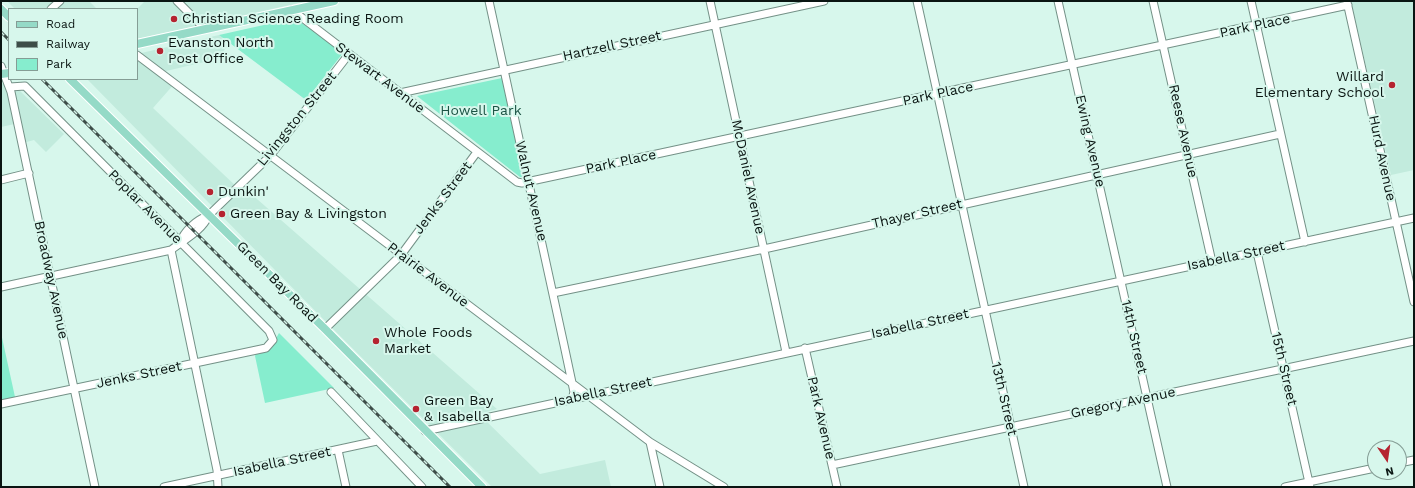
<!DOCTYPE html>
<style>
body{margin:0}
#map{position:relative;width:1415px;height:488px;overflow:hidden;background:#d7f7ec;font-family:"Work Sans",sans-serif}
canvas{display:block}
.frame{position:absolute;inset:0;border:2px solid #0a1512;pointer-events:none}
.legend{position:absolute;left:8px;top:8px;width:130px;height:72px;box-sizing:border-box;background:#d7f7ec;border:1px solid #859d95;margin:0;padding:5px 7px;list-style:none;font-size:12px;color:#0a1512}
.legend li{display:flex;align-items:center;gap:8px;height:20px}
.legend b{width:20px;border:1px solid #859d95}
.north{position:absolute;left:1367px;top:440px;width:40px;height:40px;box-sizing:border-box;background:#d7f7ec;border:1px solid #859d95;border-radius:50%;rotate:167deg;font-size:11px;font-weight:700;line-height:16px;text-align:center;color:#0a1512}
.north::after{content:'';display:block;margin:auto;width:14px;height:18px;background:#b52330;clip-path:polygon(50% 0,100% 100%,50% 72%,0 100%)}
</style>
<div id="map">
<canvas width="1415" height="488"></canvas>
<div class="frame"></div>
<ul class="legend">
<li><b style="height:5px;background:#95dac7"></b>Road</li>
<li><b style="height:5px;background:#3d4d48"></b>Railway</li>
<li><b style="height:11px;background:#86edce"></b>Park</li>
</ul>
<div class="north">N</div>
</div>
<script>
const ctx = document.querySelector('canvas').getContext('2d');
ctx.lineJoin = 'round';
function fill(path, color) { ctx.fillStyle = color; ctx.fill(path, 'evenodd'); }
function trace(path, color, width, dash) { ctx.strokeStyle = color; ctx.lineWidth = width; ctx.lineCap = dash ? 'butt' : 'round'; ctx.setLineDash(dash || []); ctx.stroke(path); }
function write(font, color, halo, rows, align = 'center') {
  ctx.font = font + ' "Work Sans",sans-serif'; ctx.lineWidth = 4; ctx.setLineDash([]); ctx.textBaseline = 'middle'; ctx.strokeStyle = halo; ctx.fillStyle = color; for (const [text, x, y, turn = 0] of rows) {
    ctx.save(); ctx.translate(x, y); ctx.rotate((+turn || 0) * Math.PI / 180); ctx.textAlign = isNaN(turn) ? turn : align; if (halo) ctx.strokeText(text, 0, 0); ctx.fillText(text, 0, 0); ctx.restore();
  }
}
const built = new Path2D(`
 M 7,1 L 89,1 L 97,9 L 15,9 Z
 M 145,1 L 308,1 L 137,39 L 137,9 Z
 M 1351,1 L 1414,1 L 1414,170 L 1391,175 Z
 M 219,35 L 230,43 L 217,59 L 162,72 L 175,83 L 153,108 L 238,188 L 241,185 L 497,409 L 479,414 L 540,474 L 605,460 L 611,487 L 492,487 L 336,332 L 87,79 L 137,79 L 137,54 Z
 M 5,83 L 18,89 L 64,134 L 46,152 L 34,140 L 23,143 L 19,123 L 1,127 L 1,84 Z`);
const green = new Path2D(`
 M 295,18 L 343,53 L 306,100 L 219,35 Z
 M 502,78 L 523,177 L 520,177 L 417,96 Z
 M 1,333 L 15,397 L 1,400 Z
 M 279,333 L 334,388 L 265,403 L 255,356 L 256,353 C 276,349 270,348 279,333 Z`);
const minor = new Path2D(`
 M 177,1 L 205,29
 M 489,1 L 564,345 L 574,392 L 572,399
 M 710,1 L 786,352
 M 917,1 L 1024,487
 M 1058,1 L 1167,487
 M 1153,1 L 1212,262
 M 1251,1 L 1305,242
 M 1347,2 L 1414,302
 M 51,9 L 60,1
 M 292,10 L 517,182 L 522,183 L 1348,5
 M 137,55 L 650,442 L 724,487
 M 1,66 L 11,92 L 95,487
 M 400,93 L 824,1
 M 1,180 L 29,173
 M 180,243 C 184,230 197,220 209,215 L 270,156 L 349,54
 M 171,250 L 217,470 L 218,487
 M 1257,252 L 1310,487
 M 1,287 L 171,250 C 185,239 201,232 209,215
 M 553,293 L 764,249 L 1280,134
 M 325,329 L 401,255 L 477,152
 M 805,348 L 837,487
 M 331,392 L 422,487
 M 1,404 L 252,351 L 266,348 L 273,340 L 269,331 L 25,86 L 10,87
 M 425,431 L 1414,218
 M 650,442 L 660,487
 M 338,450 L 346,487
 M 1399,463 L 1414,460
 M 832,465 L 1414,341
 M 164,487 L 377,441
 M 1285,487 L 1375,468`);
const major = new Path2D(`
 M 1,9 L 9,17
 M 137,44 L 334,1
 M 1,74 L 9,73
 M 70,79 L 325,329 L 482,487`);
const rail = new Path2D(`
 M 1,32 L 9,40
 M 42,79 L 450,487`);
const markers = [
 [174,19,4,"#b52330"],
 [160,51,4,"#b52330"],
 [1392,85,4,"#b52330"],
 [210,192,4,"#b52330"],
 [222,214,4,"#b52330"],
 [376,341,4,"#b52330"],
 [416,409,4,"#b52330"]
];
const poiNames = [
 ["Christian Science Reading Room",182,19],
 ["Evanston North",168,43],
 ["Post Office",168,59],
 ["Willard",1384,77,"right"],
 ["Elementary School",1384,93,"right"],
 ["Dunkin'",218,192],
 ["Green Bay & Livingston",230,214],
 ["Whole Foods",384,333],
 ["Market",384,349],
 ["Green Bay",424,401],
 ["& Isabella",424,417]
];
const streetNames = [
 ["Park Place",1255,26,-12],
 ["Hartzell Street",612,46,-12],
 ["Stewart Avenue",380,78,37],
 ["Park Place",938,94,-12],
 ["Livingston Street",297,119,-51],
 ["Reese Avenue",1183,131,78],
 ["Ewing Avenue",1090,141,77],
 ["Hurd Avenue",1382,158,78],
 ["Park Place",621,162,-12],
 ["McDaniel Avenue",748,177,78],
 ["Walnut Avenue",531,191,77],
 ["Jenks Street",443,198,-53],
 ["Poplar Avenue",145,207,45],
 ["Thayer Street",917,214,-13],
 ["Isabella Street",1236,256,-12],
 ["Prairie Avenue",428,275,37],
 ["Broadway Avenue",51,280,78],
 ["Green Bay Road",277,282,45],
 ["Isabella Street",920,324,-12],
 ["14th Street",1134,337,77],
 ["15th Street",1284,369,77],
 ["Jenks Street",139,375,-12],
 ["Isabella Street",603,392,-12],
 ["13th Street",1004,399,77],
 ["Gregory Avenue",1123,403,-12],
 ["Park Avenue",821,418,77],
 ["Isabella Street",282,462,-12]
];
const parkNames = [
 ["Howell Park",481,111]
];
fill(built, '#c2ebdd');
fill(green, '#86edce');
trace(minor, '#749187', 9);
trace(major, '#fff', 10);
trace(minor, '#fff', 7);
trace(major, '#95dac7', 8);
trace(rail, '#3d4d48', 3);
trace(rail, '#d7f7ec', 1.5, [4.5]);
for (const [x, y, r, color] of markers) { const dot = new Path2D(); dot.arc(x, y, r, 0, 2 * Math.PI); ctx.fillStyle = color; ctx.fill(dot); trace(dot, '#d7f7ec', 1.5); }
write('14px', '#0a1512', '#d7f7ec', poiNames, 'left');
write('14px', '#0a1512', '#d7f7ec', streetNames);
write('14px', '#1c5445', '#d7f7ec', parkNames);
</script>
